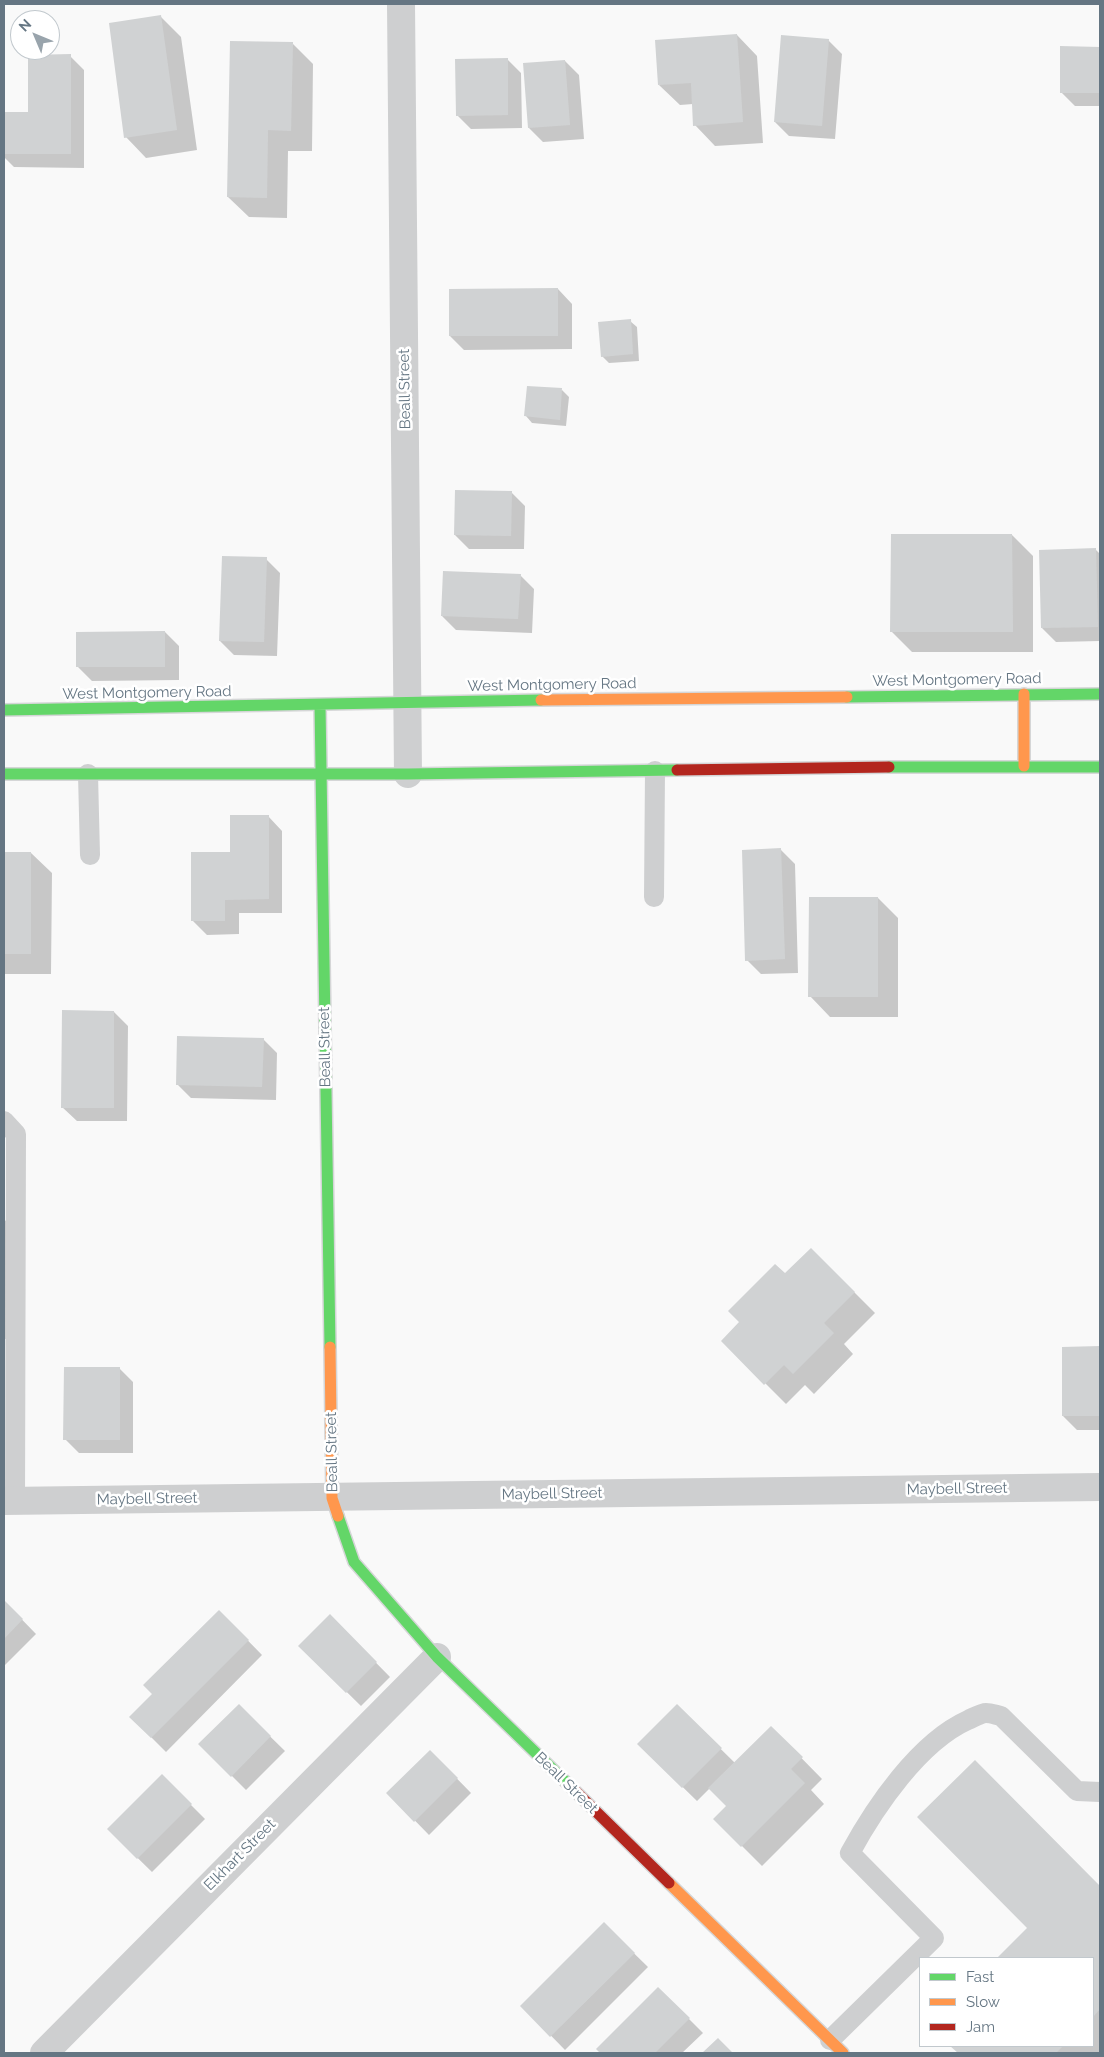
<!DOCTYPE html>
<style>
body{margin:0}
#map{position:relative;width:1104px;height:2057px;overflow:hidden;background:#f9f9f9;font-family:Raleway,sans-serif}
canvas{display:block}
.frame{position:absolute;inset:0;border:5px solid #657683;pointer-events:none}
.legend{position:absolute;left:919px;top:1957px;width:175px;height:90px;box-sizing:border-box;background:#fff;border:1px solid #c1c8cd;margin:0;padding:6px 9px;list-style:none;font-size:15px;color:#657683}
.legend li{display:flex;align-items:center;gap:10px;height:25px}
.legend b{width:25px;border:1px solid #c1c8cd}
.north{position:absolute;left:10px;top:10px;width:50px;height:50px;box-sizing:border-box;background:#fff;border:1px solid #c1c8cd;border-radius:50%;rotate:315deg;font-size:14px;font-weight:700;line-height:20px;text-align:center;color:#657683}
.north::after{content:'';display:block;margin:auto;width:18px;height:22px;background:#99a4ac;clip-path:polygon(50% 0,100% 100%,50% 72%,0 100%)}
</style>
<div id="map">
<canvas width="1104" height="2057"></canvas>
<div class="frame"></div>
<ul class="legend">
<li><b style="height:6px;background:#63d668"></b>Fast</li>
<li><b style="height:6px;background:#ff974d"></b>Slow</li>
<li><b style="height:6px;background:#b3261e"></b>Jam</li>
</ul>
<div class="north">N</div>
</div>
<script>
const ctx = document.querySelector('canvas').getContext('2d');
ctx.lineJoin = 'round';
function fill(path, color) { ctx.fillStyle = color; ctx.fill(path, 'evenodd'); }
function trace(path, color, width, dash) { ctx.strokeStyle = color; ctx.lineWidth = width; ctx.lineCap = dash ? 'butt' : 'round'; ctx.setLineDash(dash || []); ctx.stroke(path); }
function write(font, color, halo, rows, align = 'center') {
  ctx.font = font + ' Raleway,sans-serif'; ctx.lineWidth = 5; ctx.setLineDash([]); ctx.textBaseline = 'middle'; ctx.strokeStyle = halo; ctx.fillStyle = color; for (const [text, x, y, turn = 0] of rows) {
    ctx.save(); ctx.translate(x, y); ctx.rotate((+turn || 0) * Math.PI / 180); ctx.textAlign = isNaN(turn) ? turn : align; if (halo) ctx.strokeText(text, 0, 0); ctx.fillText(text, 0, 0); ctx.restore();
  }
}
const shadow = new Path2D(`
 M 160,16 L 181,37 L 197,150 L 146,158 L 126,137 Z
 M 737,35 L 757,56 L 763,143 L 715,146 L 695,125 L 693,104 L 680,105 L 659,85 Z
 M 828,40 L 842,54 L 835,139 L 789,136 L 775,122 Z
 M 293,44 L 313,64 L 312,151 L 288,151 L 287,218 L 249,217 L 228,197 Z
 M 1062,48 L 1100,48 L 1100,106 L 1075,106 L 1061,92 Z
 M 70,56 L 84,70 L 84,168 L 14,167 L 4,157 L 4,113 L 29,113 Z
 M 507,59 L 521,73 L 522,128 L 471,129 L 457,115 Z
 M 565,61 L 579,75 L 584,139 L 543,142 L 529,128 L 524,64 Z
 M 558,289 L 572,304 L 572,349 L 464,350 L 450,336 Z
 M 630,321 L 637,327 L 639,361 L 609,363 L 602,356 Z
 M 562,390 L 569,397 L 566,426 L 532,423 L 526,416 Z
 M 511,492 L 525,506 L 524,549 L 469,549 L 455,535 Z
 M 1012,535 L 1033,556 L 1033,652 L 912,652 L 892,632 Z
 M 1096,550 L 1100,554 L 1100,641 L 1056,642 L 1042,628 Z
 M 266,559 L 280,573 L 277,656 L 234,655 L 220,641 Z
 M 520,575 L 534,589 L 532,633 L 456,630 L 442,616 Z
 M 165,632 L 179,646 L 179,680 L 92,681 L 78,667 Z
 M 268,816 L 282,831 L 282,913 L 239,913 L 239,934 L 207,935 L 193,921 L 231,853 Z
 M 781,850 L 795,864 L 798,973 L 761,974 L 747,960 Z
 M 4,853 L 31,853 L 52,873 L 51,974 L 4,974 Z
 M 878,898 L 898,918 L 898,1017 L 830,1017 L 810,996 Z
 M 114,1012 L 128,1026 L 127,1121 L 77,1121 L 62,1107 Z
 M 263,1039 L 277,1053 L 276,1100 L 191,1098 L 177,1084 Z
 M 4,1219 L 23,1239 L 23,1339 L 4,1339 Z
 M 811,1249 L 875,1313 L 844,1344 L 853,1354 L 814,1394 L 805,1385 L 786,1404 L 723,1341 Z
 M 1063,1348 L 1100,1348 L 1100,1430 L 1077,1430 L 1063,1416 Z
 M 119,1368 L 133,1382 L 133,1453 L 79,1453 L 65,1439 Z
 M 4,1601 L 36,1634 L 4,1666 Z
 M 219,1611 L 262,1655 L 166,1752 L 131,1717 L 153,1694 Z
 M 330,1616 L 390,1677 L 361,1706 L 300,1646 Z
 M 239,1706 L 285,1751 L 246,1790 L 200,1744 Z
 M 677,1706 L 735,1763 L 771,1727 L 822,1779 L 811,1790 L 824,1804 L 762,1866 L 715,1819 L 728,1806 L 710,1788 L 697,1801 L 653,1758 Z
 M 430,1751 L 471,1793 L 429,1835 L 388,1793 Z
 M 975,1762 L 1100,1887 L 1100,2053 L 959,2053 L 952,2046 L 1093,2046 L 1093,1958 L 999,1958 L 1029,1928 Z
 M 162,1776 L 205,1819 L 152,1872 L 108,1829 Z
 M 604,1924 L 648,1967 L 565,2050 L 522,2006 Z
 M 658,1988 L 703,2033 L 682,2053 L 602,2053 L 598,2049 Z`);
const building = new Path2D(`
 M 161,15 L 177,130 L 124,138 L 109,23 Z
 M 737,34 L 743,122 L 693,126 L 691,83 L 658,85 L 655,40 Z
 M 781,35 L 829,39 L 822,126 L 774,122 Z
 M 230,41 L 293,42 L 291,131 L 268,130 L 267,198 L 227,197 Z
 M 1060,46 L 1100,47 L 1100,93 L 1060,93 Z
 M 71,54 L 71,154 L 4,154 L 4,112 L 28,112 L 28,55 Z
 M 508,58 L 508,115 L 456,116 L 455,59 Z
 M 565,60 L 570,125 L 528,128 L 523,63 Z
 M 558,288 L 558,336 L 449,336 L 449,289 Z
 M 631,319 L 633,354 L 601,357 L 598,322 Z
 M 527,386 L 562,388 L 560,420 L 524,416 Z
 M 455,490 L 512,491 L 511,536 L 454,535 Z
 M 891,534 L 1012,534 L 1013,632 L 890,632 Z
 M 1096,548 L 1098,627 L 1041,628 L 1039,550 Z
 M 222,556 L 267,557 L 264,642 L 219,641 Z
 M 443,571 L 521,574 L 518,619 L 441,616 Z
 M 165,631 L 165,667 L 76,667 L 76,632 Z
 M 230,815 L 269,815 L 269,899 L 225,900 L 225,921 L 191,921 L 191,852 L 230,852 Z
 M 781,848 L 785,959 L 745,961 L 742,850 Z
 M 4,852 L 31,852 L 31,954 L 4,954 Z
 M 809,897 L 878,897 L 878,997 L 808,997 Z
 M 62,1010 L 114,1011 L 114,1108 L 61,1108 Z
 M 177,1036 L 264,1038 L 262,1087 L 176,1085 Z
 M 811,1248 L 855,1292 L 824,1323 L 834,1333 L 793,1374 L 784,1365 L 764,1385 L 721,1341 L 739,1322 L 728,1311 L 775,1264 L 785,1273 Z
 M 1100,1346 L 1100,1416 L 1062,1416 L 1062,1347 Z
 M 64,1367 L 120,1367 L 120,1440 L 63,1440 Z
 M 4,1600 L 23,1619 L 4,1639 Z
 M 219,1610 L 249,1640 L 151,1738 L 129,1717 L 152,1694 L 143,1685 Z
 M 330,1614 L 377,1662 L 346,1693 L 298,1646 Z
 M 239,1704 L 271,1736 L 231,1777 L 198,1744 Z
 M 677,1704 L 722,1748 L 682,1788 L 637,1744 Z
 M 771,1726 L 803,1757 L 791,1769 L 805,1783 L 741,1847 L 713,1819 L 726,1806 L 708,1788 Z
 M 430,1750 L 458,1778 L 414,1822 L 386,1793 Z
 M 975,1760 L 1100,1886 L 1100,2009 L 1093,2017 L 1093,1958 L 997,1958 L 1027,1928 L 917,1817 Z
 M 162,1774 L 192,1804 L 137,1859 L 107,1829 Z
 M 604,1922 L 635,1953 L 550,2037 L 520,2006 Z
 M 658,1987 L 690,2018 L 655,2053 L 600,2053 L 596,2049 Z
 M 718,2038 L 733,2053 L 702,2053 Z
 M 950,2046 L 1063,2046 L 1056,2053 L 958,2053 Z`);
const lane = new Path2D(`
 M 88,774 L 90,855
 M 654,897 L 655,771
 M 4,1121 L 16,1134 L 15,1501
 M 830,2040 L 934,1938 L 850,1853 C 875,1807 919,1742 968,1720 C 973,1718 981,1713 986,1713 C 991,1713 996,1715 1001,1716 L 1077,1791 L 1100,1792`);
const street = new Path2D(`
 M 401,4 L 408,774
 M 4,1501 L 1100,1487
 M 44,2053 L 437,1657`);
const fast = new Path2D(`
 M 847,697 L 1100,694
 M 320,705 L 330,1347
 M 4,710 L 541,700
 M 889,767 L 1100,767
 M 4,774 L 408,774 L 677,770
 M 338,1516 L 354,1562 L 437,1657 L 573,1789`);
const slow = new Path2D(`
 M 1024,694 L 1024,766
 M 541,700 L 847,697
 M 330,1347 L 332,1498 L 338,1516
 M 669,1883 L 843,2053`);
const jam = new Path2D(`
 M 677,770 L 889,767
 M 573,1789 L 669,1883`);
const streetNames = [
 ["Beall Street",405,389,-91],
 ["West Montgomery Road",957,680,-1],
 ["West Montgomery Road",552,685,-1],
 ["West Montgomery Road",147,693,-1],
 ["Beall Street",325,1047,-91],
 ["Beall Street",332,1452,-91],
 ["Maybell Street",957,1489,-1],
 ["Maybell Street",552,1494,-1],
 ["Maybell Street",147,1499,-1],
 ["Beall Street",566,1783,44],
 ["Elkhart Street",240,1855,-45]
];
fill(shadow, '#0003');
fill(building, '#d0d2d3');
trace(fast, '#d5d6d7', 14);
trace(slow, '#d5d6d7', 14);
trace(jam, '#d5d6d7', 14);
trace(lane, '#cecfd0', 20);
trace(street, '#cecfd0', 28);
trace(fast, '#63d668', 11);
trace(slow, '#ff974d', 11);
trace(jam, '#b3261e', 11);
write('15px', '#657683', '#fff', streetNames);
</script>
